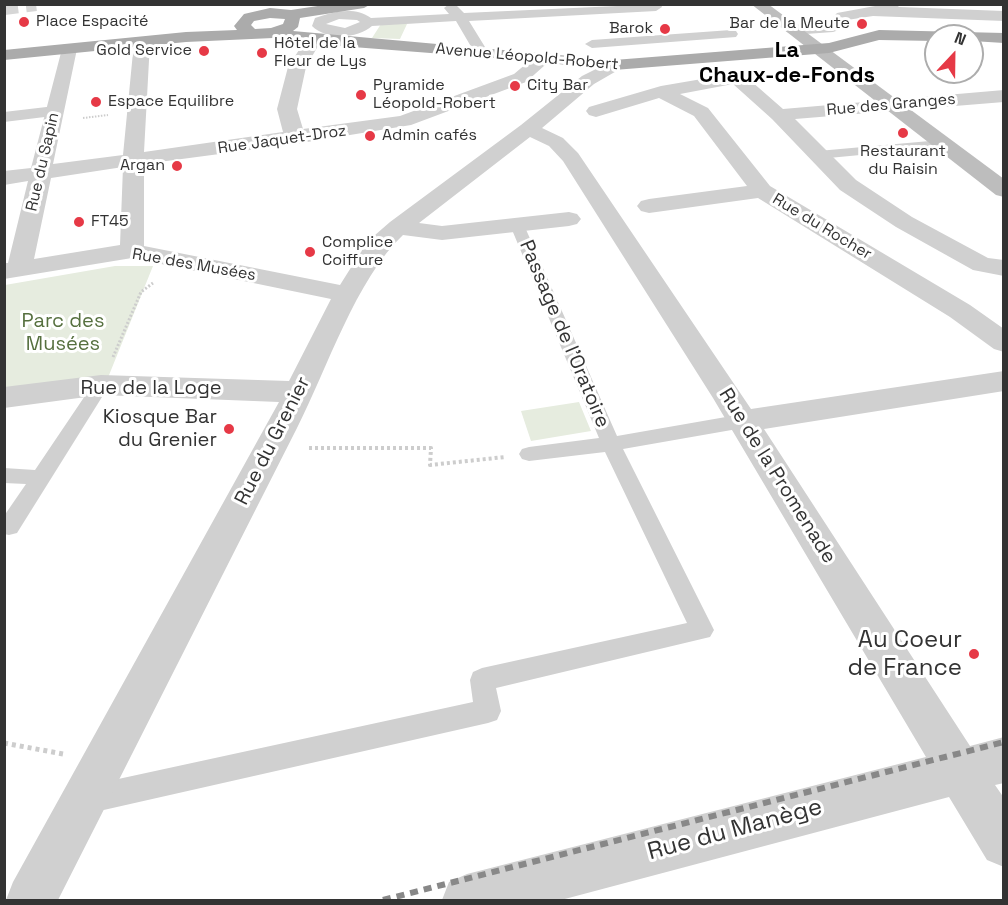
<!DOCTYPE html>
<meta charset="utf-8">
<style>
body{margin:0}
#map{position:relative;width:1008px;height:905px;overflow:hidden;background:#fff;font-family:"Space Grotesk",sans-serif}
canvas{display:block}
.frame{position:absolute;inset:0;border:6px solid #333;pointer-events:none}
.north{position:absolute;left:924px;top:24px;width:60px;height:60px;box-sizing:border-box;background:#fff;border:2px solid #adadad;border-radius:50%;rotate:22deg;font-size:16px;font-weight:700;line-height:24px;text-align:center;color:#333}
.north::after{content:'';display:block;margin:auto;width:21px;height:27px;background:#e63946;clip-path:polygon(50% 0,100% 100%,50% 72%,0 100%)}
</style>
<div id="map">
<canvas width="1008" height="905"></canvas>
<div class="frame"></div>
<div class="north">N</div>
</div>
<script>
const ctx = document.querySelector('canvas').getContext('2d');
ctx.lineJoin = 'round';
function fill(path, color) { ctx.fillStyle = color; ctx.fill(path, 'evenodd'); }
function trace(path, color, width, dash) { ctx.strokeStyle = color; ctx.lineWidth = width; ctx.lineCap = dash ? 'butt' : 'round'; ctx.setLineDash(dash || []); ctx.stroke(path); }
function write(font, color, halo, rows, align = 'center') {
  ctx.font = font + ' "Space Grotesk",sans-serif'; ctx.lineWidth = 6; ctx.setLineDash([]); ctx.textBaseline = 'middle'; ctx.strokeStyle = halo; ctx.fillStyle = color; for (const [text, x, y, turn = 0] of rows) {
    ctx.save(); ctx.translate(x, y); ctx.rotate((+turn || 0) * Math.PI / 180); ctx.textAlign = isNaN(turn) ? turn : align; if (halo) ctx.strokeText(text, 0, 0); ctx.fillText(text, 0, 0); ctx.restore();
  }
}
const green = new Path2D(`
 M 381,24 L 407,24 L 400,39 L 372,38 Z
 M 115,266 L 153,266 L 101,395 L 5,405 L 5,285 Z
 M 579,402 L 591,431 L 531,441 L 521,411 Z`);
const pedestrianTunnel = new Path2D(`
 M 4,8 L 36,4`);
const pathFar3 = new Path2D(`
 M 83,118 L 108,115`);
const pathFar2 = new Path2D(`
 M 113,357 L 141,292 L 153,283`);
const pathFar1 = new Path2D(`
 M 309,448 L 431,448 L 430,465 L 505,457`);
const path = new Path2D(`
 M 4,743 L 63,754`);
const service = new Path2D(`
 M 941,140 L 947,144 L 945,147 L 818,159 L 812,155 L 818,151 Z
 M 517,221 L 524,225 L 617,436 L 743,414 L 750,416 L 752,421 L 750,426 L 743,428 L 623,449 L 714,630 L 710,637 L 496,688 L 501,711 L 497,720 L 488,723 L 86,814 L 76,810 L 72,800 L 76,790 L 86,786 L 473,702 L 470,680 L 473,672 L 482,668 L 687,623 L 605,452 L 529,461 L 522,459 L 519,454 L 522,449 L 529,447 L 599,438 L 510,225 Z
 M 101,379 L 107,381 L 110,385 L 107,389 L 17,533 L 9,535 L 4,534 L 4,516 L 26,484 L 4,483 L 4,468 L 35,470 L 95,381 Z`);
const pedestrian = new Path2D(`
 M 449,4 L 456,5 L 464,13 L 661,4 L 662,7 L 656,11 L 469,21 L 485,47 L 478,51 L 473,50 L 456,21 L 372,26 C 358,39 326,40 312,26 L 315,18 C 333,12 354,6 371,18 L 449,14 L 444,8 ZM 339,19 L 357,20 L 360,22 L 345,28 L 326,24 Z
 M 731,30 L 736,31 L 738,34 L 736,37 L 592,48 L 585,44 L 592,40 Z
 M 55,106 L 61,107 L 63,111 L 61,115 L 4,122 L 4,112 Z`);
const minor = new Path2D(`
 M 886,4 L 896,4 L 899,7 L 1004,11 L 1004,21 L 873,16 L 847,20 L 839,30 L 833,32 L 792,35 L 784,30 L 792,25 L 828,23 L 837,13 Z
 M 314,34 L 322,39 L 306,67 L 297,109 L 303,129 L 400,116 L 514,74 L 539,53 L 551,53 L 554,57 L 526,82 L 411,125 L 295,144 L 144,164 L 144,246 L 340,285 L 367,242 L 390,222 L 521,125 L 582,76 L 614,60 L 620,61 L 623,65 L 620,69 L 594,84 L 542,128 L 563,138 L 578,153 L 751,409 L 1004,371 L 1004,391 L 764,429 L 970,746 L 1004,737 L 1004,783 L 995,785 L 1004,798 L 1004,867 L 987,860 L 949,797 L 561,900 L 442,900 L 449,882 L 467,874 L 926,757 L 713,398 L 563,161 L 549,146 L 530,137 L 419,223 L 442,226 L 569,212 L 577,214 L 581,219 L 577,224 L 569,226 L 442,240 L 403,235 C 356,279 327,369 297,428 C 217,585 138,743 58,900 L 6,900 L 13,882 L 279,402 L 101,395 L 4,408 L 4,387 L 101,375 L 289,381 L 331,299 L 132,258 L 4,279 L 4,263 L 8,263 L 28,181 L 4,185 L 4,171 L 31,168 L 63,45 L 69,44 L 77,49 L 53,164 L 123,155 L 134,42 L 136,39 L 142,37 L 150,42 L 144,152 L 283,132 L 277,109 L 288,67 L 308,36 ZM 123,167 L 120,245 L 34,259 L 51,178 Z
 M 737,73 L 743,74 L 783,109 L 1004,90 L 1004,102 L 795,119 L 856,180 L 912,217 L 988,258 L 1004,260 L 1004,276 L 973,270 L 896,227 L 840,190 L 772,119 L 733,84 L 680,94 L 708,108 L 770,186 L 970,305 L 1004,329 L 1004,352 L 994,349 L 950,317 L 758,198 L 649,213 L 641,211 L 637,206 L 641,201 L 649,199 L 747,186 L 694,116 L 659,98 L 596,117 L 589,115 L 586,111 L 589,107 L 661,86 Z`);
const secondary = new Path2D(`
 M 751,4 L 768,4 L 1004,179 L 1004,197 L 996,195 Z`);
const primary = new Path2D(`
 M 331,4 L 371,4 L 364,8 L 300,18 L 298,27 L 293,31 L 614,60 L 829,43 L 879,30 L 1004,33 L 1004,43 L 972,41 L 972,36 L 936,36 L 936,41 L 879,40 L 829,53 L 614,70 L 521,60 L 314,44 L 273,38 L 186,42 L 4,60 L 4,50 L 186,32 L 237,30 L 234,26 L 244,14 L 270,8 L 291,10 ZM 270,18 L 285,19 L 283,24 L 271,28 L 255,29 L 251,25 L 254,21 Z`);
const rail = new Path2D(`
 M 383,900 L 1004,742`);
const markers = [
 [24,22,6,"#e63946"],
 [862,24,6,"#e63946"],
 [665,29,6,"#e63946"],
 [204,51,6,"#e63946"],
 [262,53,6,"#e63946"],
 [515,86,6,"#e63946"],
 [361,95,6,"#e63946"],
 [96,102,6,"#e63946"],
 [903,133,6,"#e63946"],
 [370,136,6,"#e63946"],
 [177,166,6,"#e63946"],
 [79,222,6,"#e63946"],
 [310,252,6,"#e63946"],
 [229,429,6,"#e63946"],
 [974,654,6,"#e63946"]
];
const farPoinames = [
 ["Place Espacité",36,22],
 ["Bar de la Meute",850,24,"right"],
 ["Barok",653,29,"right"],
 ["Hôtel de la",274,44],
 ["Fleur de Lys",274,62],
 ["Gold Service",192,51,"right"],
 ["Pyramide",373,86],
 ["Léopold-Robert",373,104],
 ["City Bar",527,86],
 ["Espace Equilibre",108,102],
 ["Admin cafés",382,136],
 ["Restaurant",903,152,"center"],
 ["du Raisin",903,170,"center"],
 ["Argan",165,166,"right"],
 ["FT45",91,222],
 ["Complice",322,243],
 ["Coiffure",322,261]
];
const farStreetnames = [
 ["Avenue Léopold-Robert",527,57,5],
 ["Rue des Granges",891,105,-5],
 ["Rue Jaquet-Droz",282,140,-8],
 ["Rue du Sapin",43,162,-77],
 ["Rue du Rocher",822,227,31],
 ["Rue des Musées",194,265,10]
];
const parkNames = [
 ["Parc des",63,322],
 ["Musées",63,345]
];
const streetNames = [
 ["Passage de l'Oratoire",564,334,67],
 ["Rue de la Loge",151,389],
 ["Rue du Grenier",273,441,-63],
 ["Rue de la Promenade",777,476,58]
];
const poiNames = [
 ["Kiosque Bar",217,418],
 ["du Grenier",217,441]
];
const farDistrictnames = [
 ["La",787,51],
 ["Chaux-de-Fonds",787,76]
];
const nearPoinames = [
 ["Au Coeur",962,640],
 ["de France",962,668]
];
const nearStreetnames = [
 ["Rue du Manège",735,830,-15]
];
fill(green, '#e6ecdf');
trace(pedestrianTunnel, '#d6d6d6', 14, [14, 8]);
trace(pathFar3, '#cdcdcd', 2, [1.5, 1.5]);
trace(pathFar2, '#cdcdcd', 3, [2, 2]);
trace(pathFar1, '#cdcdcd', 4, [3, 3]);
trace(path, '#cdcdcd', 5, [4, 4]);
fill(service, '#d0d0d0');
fill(pedestrian, '#d0d0d0');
fill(minor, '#d0d0d0');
fill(secondary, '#bdbdbd');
fill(primary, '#ababab');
trace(rail, '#888', 6, [8, 6]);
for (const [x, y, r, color] of markers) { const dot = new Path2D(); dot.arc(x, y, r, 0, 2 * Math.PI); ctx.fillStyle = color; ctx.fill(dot); trace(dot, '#fff', 2); }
write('16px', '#333', '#fff', farPoinames, 'left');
write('16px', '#333', '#fff', farStreetnames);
write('20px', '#56703f', '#fff', parkNames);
write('20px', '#333', '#fff', streetNames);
write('20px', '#333', '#fff', poiNames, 'right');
write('bold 22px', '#000', '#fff', farDistrictnames);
write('24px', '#333', '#fff', nearPoinames, 'right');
write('24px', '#333', '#fff', nearStreetnames);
</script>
